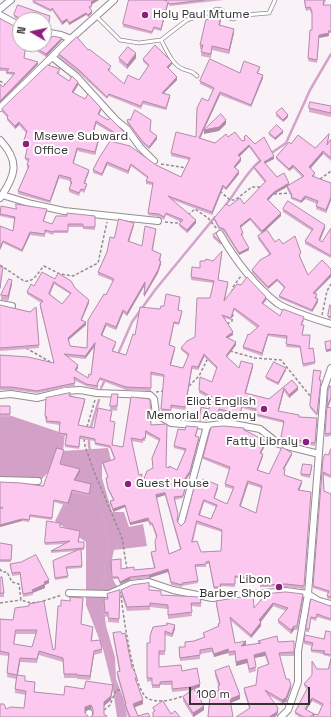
<!DOCTYPE html>
<style>
body{margin:0}
#map{position:relative;width:331px;height:717px;overflow:hidden;background:#f9f2f7;font-family:"Space Grotesk",sans-serif}
canvas{display:block}
.north{position:absolute;left:12px;top:12px;width:40px;height:40px;box-sizing:border-box;background:#fff;border:1px solid #aeadad;border-radius:50%;rotate:279deg;font-size:11px;font-weight:700;line-height:16px;text-align:center;color:#343133}
.north::after{content:'';display:block;margin:auto;width:14px;height:18px;background:#8e1d7e;clip-path:polygon(50% 0,100% 100%,50% 72%,0 100%)}
.scale{position:absolute;left:189px;top:687px;width:121px;height:18px;box-sizing:border-box;border:2px solid #343133;border-top:0;padding-left:5px;font-size:12px;line-height:14px;white-space:nowrap;color:#343133;-webkit-text-stroke:3px #fff;paint-order:stroke}
</style>
<div id="map">
<canvas width="331" height="717"></canvas>
<div class="north">N</div>
<div class="scale">100 m</div>
</div>
<script>
const ctx = document.querySelector('canvas').getContext('2d');
ctx.lineJoin = 'round';
function fill(path, color) { ctx.fillStyle = color; ctx.fill(path, 'evenodd'); }
function trace(path, color, width, dash) { ctx.strokeStyle = color; ctx.lineWidth = width; ctx.lineCap = dash ? 'butt' : 'round'; ctx.setLineDash(dash || []); ctx.stroke(path); }
function write(font, color, halo, rows, align = 'center') {
  ctx.font = font + ' "Space Grotesk",sans-serif'; ctx.lineWidth = 4; ctx.setLineDash([]); ctx.textBaseline = 'middle'; ctx.strokeStyle = halo; ctx.fillStyle = color; for (const [text, x, y, turn = 0] of rows) {
    ctx.save(); ctx.translate(x, y); ctx.rotate((+turn || 0) * Math.PI / 180); ctx.textAlign = isNaN(turn) ? turn : align; if (halo) ctx.strokeText(text, 0, 0); ctx.fillText(text, 0, 0); ctx.restore();
  }
}
const forest = new Path2D(`
 M 0,412 L 65,434 L 63,451 L 108,448 L 111,460 L 102,464 L 102,478 L 112,512 L 124,512 L 129,527 L 143,524 L 147,546 L 114,550 C 111,563 108,576 118,587 L 106,594 L 103,604 L 106,626 L 115,657 L 116,679 L 124,700 L 127,717 L 117,717 L 113,689 L 103,649 L 86,605 L 86,542 L 55,521 L 79,472 L 54,466 L 42,479 L 16,479 L 0,477 Z`);
const stream = new Path2D(`
 M 270,154 L 286,143 L 310,90 L 331,54
 M 225,206 C 237,191 246,172 261,160
 M 117,356 L 132,322 L 155,290 L 215,217
 M 101,388 L 105,380
 M 90,430 L 99,400
 M 89,437 L 89,446 L 101,489
 M 100,498 L 108,541 L 103,586
 M 103,602 L 105,644 L 116,687`);
const path = new Path2D(`
 M 0,81 L 6,85
 M 161,164 L 187,168
 M 320,179 L 331,171
 M 220,191 L 230,200 L 235,200 L 252,187 L 262,187
 M 274,194 L 292,193
 M 188,215 L 195,209 L 208,218 L 217,229
 M 165,222 L 177,223 L 181,221
 M 0,265 L 24,281 C 34,283 38,272 44,266 L 60,274 L 73,276 L 98,263 L 107,222
 M 232,292 L 233,287 L 241,276
 M 322,315 L 327,291 L 331,284
 M 227,324 L 232,321 L 233,313
 M 26,348 L 52,363
 M 230,351 L 255,358 L 281,360 L 311,397
 M 189,386 L 199,376 L 208,358
 M 156,392 L 164,391
 M 87,427 L 95,400
 M 84,439 L 85,446 L 95,474 L 122,538 L 127,569
 M 0,569 L 2,572 L 7,572 L 12,582 L 19,584 L 21,600 L 31,603 L 39,602
 M 121,595 C 123,614 133,688 147,698 C 157,704 173,700 183,696
 M 43,601 L 62,595
 M 0,603 L 21,600
 M 195,693 L 212,690
 M 104,710 L 110,705 L 116,690 L 122,690`);
const service = new Path2D(`
 M 96,16 L 120,40 L 139,43 L 161,40 L 187,20 L 213,11 L 216,9 L 222,10 L 227,17 L 233,19 L 245,15 L 269,13 L 275,0
 M 161,40 C 166,49 172,65 183,69 C 189,72 192,70 197,76`);
const minor = new Path2D(`
 M 0,9 L 11,0
 M 0,15 L 20,26
 M 44,32 L 61,35 L 71,39
 M 52,57 L 76,76 L 116,120 L 127,129 L 140,147 L 154,161
 M 0,108 L 65,44 L 114,0
 M 0,140 C 20,161 16,175 0,198
 M 2,195 L 32,204 L 64,211 L 158,221
 M 220,234 C 234,258 254,285 277,303 C 287,310 318,320 331,324
 M 0,304 L 12,306
 M 0,395 L 11,394 L 37,398 L 65,391 L 80,390 L 97,393 L 150,395 L 154,399 L 156,414 L 171,423 L 207,426 L 228,423 L 260,429 L 279,444 L 319,454
 M 0,480 L 38,481
 M 181,523 L 207,426
 M 69,593 L 109,594 L 131,584 L 149,582 L 173,590 L 212,598 L 286,591 L 308,594 L 319,601 L 331,604
 M 89,713 L 89,717
 M 281,717 L 288,710 L 298,682 L 298,651 L 308,594 L 324,388 L 331,368`);
const wall = new Path2D(`
 M 164,0 L 224,0 L 170,6 L 168,4 L 161,31 L 154,29 L 152,34 L 123,27 L 123,24 Z
 M 304,0 L 326,0 L 324,5 L 331,5 L 331,33 L 329,33 L 329,36 L 319,38 L 317,63 L 308,61 L 312,30 L 312,15 L 310,10 L 306,11 Z
 M 33,1 L 92,4 L 92,7 L 90,8 L 92,13 L 88,17 L 86,15 L 69,25 L 67,21 L 62,25 L 52,10 L 51,12 L 33,3 Z
 M 14,15 L 50,18 L 48,28 L 44,28 L 44,20 L 20,20 L 20,21 L 14,17 Z
 M 222,15 L 220,25 L 234,33 L 229,54 L 212,50 L 211,58 L 201,56 L 202,49 L 200,49 L 200,45 L 209,20 L 213,16 Z
 M 0,18 L 20,44 L 44,44 L 46,37 L 45,44 L 62,40 L 46,57 L 27,45 L 24,58 L 38,64 L 0,103 L 0,84 L 3,87 L 13,75 L 6,74 L 6,71 L 0,71 Z
 M 88,50 L 111,69 L 109,71 L 124,84 L 139,80 L 148,66 L 143,62 L 143,59 L 172,64 L 168,68 L 177,80 L 164,93 L 170,97 L 166,110 L 143,104 L 141,109 L 109,96 L 107,99 L 79,73 L 59,57 L 59,54 Z
 M 119,58 L 136,58 L 127,69 L 119,62 Z
 M 260,69 L 258,73 L 263,78 L 251,107 L 220,95 L 200,138 L 215,143 L 228,137 L 242,141 L 244,140 L 244,137 L 255,144 L 274,159 L 265,163 L 277,177 L 289,185 L 302,177 L 293,168 L 289,171 L 276,159 L 276,157 L 291,144 L 315,148 L 329,136 L 327,144 L 331,140 L 331,161 L 323,154 L 311,168 L 315,175 L 314,177 L 331,183 L 331,200 L 326,213 L 316,209 L 317,204 L 305,199 L 301,203 L 291,199 L 291,196 L 287,189 L 287,187 L 274,194 L 268,200 L 281,216 L 262,233 L 275,242 L 283,244 L 301,256 L 300,257 L 317,297 L 316,299 L 318,302 L 312,312 L 279,298 L 279,296 L 284,288 L 277,281 L 268,289 L 252,273 L 252,270 L 269,254 L 258,239 L 258,236 L 262,234 L 250,220 L 241,227 L 243,235 L 242,236 L 249,250 L 239,255 L 224,232 L 219,230 L 214,220 L 214,218 L 229,206 L 244,204 L 265,183 L 254,169 L 254,167 L 260,162 L 249,147 L 239,157 L 241,161 L 235,168 L 239,174 L 226,190 L 223,188 L 212,215 L 173,200 L 196,223 L 187,233 L 179,226 L 179,224 L 181,222 L 166,215 L 164,220 L 159,217 L 148,215 L 153,185 L 146,184 L 146,181 L 147,178 L 131,166 L 128,174 L 107,165 L 102,176 L 93,173 L 93,170 L 99,158 L 156,165 L 181,177 L 189,160 L 171,156 L 171,153 L 196,137 L 208,101 L 213,90 L 200,84 L 200,81 Z
 M 60,71 L 59,74 L 69,81 L 78,85 L 73,93 L 101,110 L 99,115 L 128,136 L 128,139 L 125,137 L 123,140 L 96,124 L 93,136 L 99,140 L 95,155 L 77,151 L 73,164 L 89,172 L 85,183 L 87,186 L 84,193 L 81,191 L 79,196 L 69,192 L 69,189 L 71,184 L 70,184 L 70,181 L 59,178 L 50,203 L 18,194 L 18,191 L 28,168 L 27,168 L 27,165 L 28,161 L 25,160 L 27,148 L 23,146 L 23,143 L 26,133 L 19,125 L 15,129 L 7,120 L 7,117 L 2,112 L 2,109 Z
 M 331,106 L 331,117 L 309,112 L 309,108 Z
 M 276,113 L 288,117 L 283,122 L 276,116 Z
 M 127,121 L 151,131 L 157,139 L 149,149 L 143,144 L 127,123 Z
 M 269,133 L 283,133 L 275,140 L 269,135 Z
 M 16,209 L 47,212 L 44,221 L 52,224 L 95,216 L 95,230 L 83,229 L 83,227 L 68,227 L 68,233 L 54,233 L 53,235 L 45,232 L 45,237 L 30,235 L 22,252 L 3,243 L 0,250 L 0,226 L 13,231 L 14,219 L 0,216 L 0,210 Z
 M 283,209 L 325,228 L 320,241 L 322,242 L 331,228 L 331,258 L 305,244 L 305,241 L 312,231 L 283,212 Z
 M 134,225 L 129,242 L 142,246 L 156,231 L 153,250 L 161,257 L 160,261 L 161,264 L 158,273 L 144,297 L 144,285 L 127,316 L 123,313 L 116,330 L 106,326 L 102,336 L 116,345 L 113,351 L 126,355 L 135,335 L 160,309 L 164,306 L 180,299 L 178,310 L 182,313 L 179,325 L 174,324 L 170,345 L 175,349 L 171,365 L 183,368 L 188,356 L 181,350 L 181,348 L 195,337 L 210,298 L 213,283 L 191,280 L 192,267 L 200,268 L 205,261 L 213,261 L 222,254 L 218,280 L 228,285 L 225,301 L 266,300 L 263,304 L 280,316 L 304,320 L 302,325 L 304,328 L 302,335 L 310,349 L 315,362 L 315,364 L 303,367 L 300,348 L 286,347 L 287,339 L 268,336 L 262,356 L 243,349 L 243,347 L 249,335 L 257,328 L 234,310 L 231,320 L 224,318 L 233,335 L 228,338 L 236,345 L 227,357 L 239,368 L 253,367 L 246,393 L 269,399 L 292,380 L 298,390 L 289,398 L 284,391 L 278,412 L 299,417 L 317,418 L 315,446 L 281,440 L 284,423 L 255,416 L 256,412 L 242,408 L 240,417 L 219,412 L 217,420 L 199,421 L 199,418 L 209,409 L 211,399 L 199,393 L 199,390 L 212,382 L 217,369 L 204,357 L 198,370 L 192,369 L 185,410 L 171,408 L 171,413 L 161,411 L 164,377 L 151,375 L 151,391 L 126,390 L 100,380 L 97,385 L 98,386 L 98,389 L 86,386 L 74,380 L 75,386 L 37,393 L 12,390 L 0,390 L 0,355 L 54,363 L 40,307 L 40,304 L 41,303 L 27,294 L 27,292 L 34,286 L 55,279 L 75,288 L 89,303 L 81,320 L 86,325 L 69,340 L 70,346 L 87,348 L 106,295 L 113,281 L 98,275 L 98,272 L 114,238 ZM 54,284 L 70,294 L 62,304 L 50,294 ZM 94,346 L 91,375 L 88,378 L 76,371 L 78,368 L 68,357 L 85,359 Z
 M 213,235 L 221,243 L 221,245 L 213,238 Z
 M 12,284 L 8,301 L 1,300 L 1,295 Z
 M 0,305 L 30,312 L 36,307 L 39,348 L 0,351 Z
 M 331,306 L 331,319 L 328,318 L 328,316 Z
 M 286,370 L 278,385 L 266,379 L 266,377 Z
 M 321,374 L 320,380 L 321,382 L 317,416 L 310,408 L 310,406 Z
 M 328,391 L 328,408 L 331,408 L 331,436 L 325,437 Z
 M 70,395 L 85,401 L 78,425 L 94,428 L 112,413 L 110,421 L 113,445 L 123,447 L 131,397 L 151,425 L 167,424 L 166,467 L 177,470 L 185,451 L 174,448 L 174,446 L 185,430 L 198,430 L 196,436 L 199,439 L 190,474 L 183,483 L 186,487 L 183,498 L 175,500 L 178,516 L 177,522 L 181,526 L 185,522 L 200,487 L 218,488 L 214,498 L 227,504 L 233,489 L 225,487 L 225,484 L 230,470 L 203,459 L 203,457 L 244,430 L 266,444 L 261,453 L 263,456 L 258,470 L 269,474 L 292,455 L 284,469 L 285,472 L 284,475 L 302,483 L 299,491 L 311,492 L 304,589 L 286,587 L 260,587 L 261,581 L 235,578 L 235,587 L 221,586 L 221,589 L 214,590 L 209,564 L 206,564 L 206,567 L 196,567 L 198,583 L 182,586 L 182,587 L 171,585 L 168,572 L 149,578 L 130,580 L 120,584 L 118,579 L 112,579 L 111,560 L 121,569 L 134,570 L 154,568 L 151,555 L 151,552 L 156,551 L 156,537 L 152,525 L 150,526 L 148,521 L 130,525 L 125,507 L 113,512 L 110,504 L 110,501 L 113,500 L 108,490 L 106,480 L 106,478 L 108,477 L 103,466 L 103,463 L 114,459 L 110,448 L 95,445 L 95,441 L 80,439 L 79,449 L 65,447 L 66,436 L 59,435 L 60,425 L 46,423 L 46,419 L 45,419 L 45,416 ZM 146,434 L 159,441 L 152,458 L 153,468 L 141,486 L 131,441 L 143,443 L 143,441 L 145,441 ZM 248,484 L 261,488 L 256,513 L 241,506 ZM 165,495 L 180,549 L 169,554 L 156,498 ZM 204,502 L 216,507 L 211,519 L 200,515 ZM 197,524 L 222,532 L 221,551 L 201,552 L 193,542 Z
 M 118,398 L 117,411 L 110,410 L 110,406 Z
 M 0,406 L 10,406 L 10,417 L 0,417 Z
 M 331,449 L 331,478 L 323,475 L 324,491 L 331,494 L 331,600 L 327,598 L 328,593 L 313,588 L 323,459 L 328,455 Z
 M 64,452 L 61,464 L 80,472 L 75,480 L 91,486 L 89,496 L 72,493 L 68,506 L 54,502 L 52,520 L 30,517 L 29,522 L 22,521 L 0,527 L 0,485 L 43,486 Z
 M 312,468 L 310,478 L 301,476 L 301,474 Z
 M 60,527 L 80,533 L 79,542 L 84,542 L 84,550 L 81,550 L 82,568 L 67,569 L 68,578 L 55,580 L 53,561 L 77,551 L 51,553 L 51,551 L 65,544 L 45,545 L 45,543 Z
 M 0,543 L 12,545 L 11,562 L 0,562 Z
 M 10,564 L 49,583 L 45,585 L 45,588 L 33,593 L 33,595 L 23,597 L 20,575 L 12,576 Z
 M 0,578 L 4,593 L 4,597 L 0,597 Z
 M 120,590 L 119,623 L 108,622 L 108,616 L 105,617 L 104,599 L 107,599 L 107,594 Z
 M 121,590 L 149,590 L 161,595 L 201,603 L 201,607 L 191,606 L 192,616 L 168,619 L 168,609 L 150,607 L 150,610 L 127,611 L 121,594 Z
 M 266,594 L 303,598 L 297,630 L 294,630 L 291,634 L 278,623 L 278,620 L 286,611 L 273,606 L 261,622 L 261,626 L 251,638 L 231,621 L 235,643 L 246,645 L 245,646 L 258,644 L 258,641 L 278,642 L 294,645 L 294,656 L 280,656 L 286,679 L 291,688 L 286,702 L 282,703 L 270,696 L 278,712 L 277,715 L 249,708 L 244,692 L 244,688 L 256,685 L 268,664 L 265,656 L 254,658 L 256,671 L 249,673 L 247,663 L 236,666 L 235,655 L 229,656 L 228,653 L 214,657 L 212,652 L 200,654 L 200,659 L 180,661 L 179,651 L 179,647 L 185,647 L 185,642 L 194,641 L 204,638 L 203,633 L 218,627 L 218,624 L 220,623 L 216,605 L 216,601 L 254,608 Z
 M 311,599 L 330,606 L 331,605 L 331,621 L 317,617 L 316,621 L 311,619 L 309,632 L 306,632 L 306,629 Z
 M 83,602 L 81,624 L 93,631 L 92,641 L 102,649 L 102,653 L 94,655 L 90,680 L 77,679 L 77,678 L 64,678 L 63,662 L 39,655 L 37,663 L 20,662 L 18,675 L 25,681 L 35,692 L 64,695 L 84,689 L 113,689 L 111,700 L 104,706 L 104,715 L 106,717 L 93,715 L 93,712 L 91,709 L 6,709 L 24,708 L 26,695 L 15,693 L 15,689 L 16,679 L 7,677 L 9,656 L 0,655 L 0,619 L 13,620 L 29,606 L 53,650 L 55,649 L 61,606 ZM 16,634 L 36,634 L 32,647 L 14,644 Z
 M 175,629 L 172,637 L 165,635 L 165,655 L 159,655 L 159,667 L 182,671 L 200,687 L 194,690 L 204,710 L 194,717 L 193,717 L 183,701 L 183,697 L 193,690 L 172,692 L 172,685 L 160,685 L 160,688 L 152,688 L 152,681 L 147,682 L 147,643 L 150,643 L 150,636 Z
 M 331,632 L 331,657 L 323,655 L 323,654 L 311,652 L 312,646 L 304,644 L 304,641 L 324,639 Z
 M 113,633 L 132,668 L 137,678 L 137,682 L 136,682 L 143,704 L 135,707 L 138,716 L 150,717 L 128,717 L 125,708 L 125,704 L 117,676 L 117,672 L 119,671 L 113,637 Z
 M 317,669 L 328,669 L 331,717 L 299,717 L 295,714 L 295,712 L 307,689 L 304,686 L 304,684 ZM 312,701 L 322,706 L 318,715 L 306,710 Z
 M 215,671 L 240,699 L 231,703 L 218,690 L 218,685 L 215,675 Z`);
const shadedWall = new Path2D(`
 M 95,0 L 99,0 L 91,5 L 91,2 Z
 M 168,2 L 168,4 L 161,31 L 161,29 Z
 M 92,11 L 92,13 L 88,17 L 88,15 Z
 M 222,11 L 222,15 L 219,29 L 219,25 Z
 M 86,13 L 86,15 L 69,25 L 69,23 Z
 M 67,19 L 67,21 L 62,25 L 62,22 Z
 M 234,29 L 234,33 L 229,54 L 229,50 Z
 M 329,33 L 329,36 L 319,38 L 317,63 L 319,35 Z
 M 62,38 L 62,40 L 46,57 L 46,54 Z
 M 136,53 L 136,58 L 127,69 L 127,65 Z
 M 38,62 L 38,64 L 0,103 L 0,101 Z
 M 172,62 L 172,64 L 167,70 L 167,67 Z
 M 263,75 L 263,78 L 251,107 L 251,105 Z
 M 177,77 L 177,80 L 162,95 L 162,93 Z
 M 78,82 L 78,85 L 72,95 L 72,92 Z
 M 220,92 L 220,95 L 199,141 L 199,138 Z
 M 170,95 L 170,97 L 166,110 L 166,108 Z
 M 101,108 L 101,110 L 98,117 L 98,114 Z
 M 288,115 L 288,117 L 283,122 L 283,120 Z
 M 226,120 L 226,124 L 219,131 L 204,134 L 204,130 Z
 M 96,121 L 96,124 L 92,138 L 92,136 Z
 M 19,122 L 19,125 L 15,129 L 15,126 Z
 M 283,131 L 283,133 L 275,140 L 275,138 Z
 M 157,136 L 157,139 L 149,149 L 149,147 Z
 M 99,137 L 99,140 L 95,155 L 95,152 Z
 M 249,145 L 249,147 L 238,158 L 238,155 Z
 M 77,148 L 77,151 L 73,166 L 73,163 Z
 M 323,151 L 323,154 L 309,170 L 309,167 Z
 M 274,156 L 274,159 L 264,164 L 264,162 Z
 M 241,158 L 241,161 L 234,169 L 234,167 Z
 M 107,162 L 107,165 L 102,176 L 102,174 Z
 M 131,164 L 131,166 L 128,174 L 128,171 Z
 M 293,165 L 293,168 L 289,171 L 289,169 Z
 M 89,170 L 89,172 L 84,185 L 84,183 Z
 M 239,171 L 239,174 L 226,190 L 226,188 Z
 M 59,175 L 59,178 L 50,203 L 50,201 Z
 M 289,183 L 289,186 L 287,186 L 287,187 L 274,194 L 267,202 L 267,199 L 274,192 Z
 M 223,185 L 223,188 L 212,215 L 212,212 Z
 M 305,196 L 305,199 L 301,203 L 301,201 Z
 M 331,197 L 331,200 L 326,213 L 326,210 Z
 M 281,213 L 281,216 L 262,234 L 262,231 Z
 M 250,218 L 250,220 L 240,228 L 240,226 Z
 M 196,220 L 196,223 L 187,233 L 187,230 Z
 M 134,223 L 134,225 L 128,244 L 128,241 Z
 M 325,225 L 325,228 L 319,243 L 319,240 Z
 M 30,232 L 30,235 L 22,252 L 22,250 Z
 M 3,241 L 3,243 L 0,250 L 0,248 Z
 M 249,248 L 249,250 L 239,255 L 239,253 Z
 M 161,261 L 161,264 L 158,273 L 144,297 L 144,295 Z
 M 331,274 L 331,277 L 313,295 L 313,293 Z
 M 277,279 L 277,281 L 268,289 L 268,287 Z
 M 12,280 L 12,284 L 8,301 L 8,296 Z
 M 54,282 L 54,284 L 49,296 L 49,294 Z
 M 145,282 L 145,285 L 127,316 L 127,313 Z
 M 266,297 L 266,300 L 262,305 L 262,303 Z
 M 318,299 L 318,302 L 312,312 L 312,310 Z
 M 89,300 L 89,303 L 81,322 L 81,320 Z
 M 123,310 L 123,313 L 116,330 L 116,327 Z
 M 86,322 L 86,325 L 68,340 L 68,338 Z
 M 106,323 L 106,326 L 101,338 L 101,335 Z
 M 233,332 L 233,335 L 226,339 L 226,337 Z
 M 268,334 L 268,336 L 262,356 L 262,353 Z
 M 236,342 L 236,345 L 226,358 L 226,356 Z
 M 95,343 L 95,346 L 85,359 L 85,356 Z
 M 175,347 L 175,349 L 170,368 L 170,365 Z
 M 331,349 L 331,351 L 326,352 L 326,350 Z
 M 204,354 L 204,357 L 198,370 L 198,367 Z
 M 253,364 L 253,367 L 245,395 L 245,393 Z
 M 78,365 L 78,368 L 75,372 L 75,370 Z
 M 192,366 L 192,369 L 185,410 L 185,407 Z
 M 286,368 L 286,370 L 278,385 L 278,383 Z
 M 298,387 L 298,390 L 289,398 L 289,395 Z
 M 284,388 L 284,391 L 278,414 L 278,411 Z
 M 331,397 L 331,400 L 327,410 L 327,407 Z
 M 85,399 L 85,401 L 78,427 L 78,425 Z
 M 199,437 L 199,439 L 190,474 L 182,485 L 182,483 Z
 M 266,441 L 266,444 L 260,455 L 260,453 Z
 M 292,453 L 292,455 L 283,471 L 283,469 Z
 M 263,454 L 263,456 L 257,472 L 257,470 Z
 M 80,469 L 80,472 L 74,482 L 74,480 Z
 M 248,481 L 248,484 L 240,508 L 240,506 Z
 M 302,481 L 302,483 L 298,493 L 298,490 Z
 M 218,485 L 218,488 L 214,500 L 214,498 Z
 M 72,490 L 72,493 L 68,506 L 68,503 Z
 M 165,493 L 165,495 L 156,498 L 156,495 Z
 M 204,500 L 204,502 L 199,517 L 199,515 Z
 M 125,505 L 125,507 L 113,512 L 113,509 Z
 M 148,518 L 148,521 L 130,525 L 130,523 Z
 M 22,519 L 22,521 L 0,527 L 0,525 Z
 M 168,569 L 168,572 L 149,578 L 149,575 Z
 M 130,577 L 130,580 L 120,584 L 120,582 Z
 M 49,580 L 49,583 L 45,585 L 45,588 L 32,593 L 32,590 L 44,582 Z
 M 303,594 L 303,598 L 297,630 L 297,626 Z
 M 273,603 L 273,606 L 259,624 L 259,620 Z
 M 261,622 L 261,626 L 251,638 L 251,635 Z
 M 175,625 L 175,629 L 172,637 L 172,634 Z
 M 294,626 L 294,630 L 291,634 L 291,630 Z
 M 246,641 L 246,645 L 241,650 L 241,646 Z
 M 228,649 L 228,653 L 214,657 L 214,654 Z
 M 94,651 L 94,655 L 90,680 L 90,676 Z
 M 265,652 L 265,656 L 254,658 L 254,655 Z
 M 20,658 L 20,662 L 17,679 L 17,675 Z
 M 247,659 L 247,663 L 236,666 L 236,662 Z
 M 200,684 L 200,687 L 191,690 L 191,687 Z
 M 113,685 L 111,700 L 104,706 L 104,702 Z
 M 291,685 L 291,688 L 286,702 L 282,703 L 282,700 Z
 M 240,695 L 240,699 L 230,703 L 230,699 Z
 M 312,698 L 312,701 L 305,712 L 305,709 Z
 M 143,700 L 143,704 L 133,708 L 133,704 Z
 M 91,705 L 91,709 L 85,711 L 85,707 Z
 M 204,706 L 204,710 L 193,717 L 193,713 Z
 M 278,708 L 278,712 L 277,715 L 275,717 L 269,717 Z`);
const building = new Path2D(`
 M 34,0 L 95,0 L 91,2 L 92,5 L 89,7 L 92,11 L 88,15 L 86,13 L 69,23 L 67,19 L 62,22 L 52,8 L 51,10 L 33,1 Z
 M 129,0 L 163,0 L 167,1 L 166,0 L 204,0 L 170,4 L 168,2 L 161,29 L 154,27 L 152,32 L 123,24 Z
 M 305,0 L 324,0 L 323,5 L 331,5 L 331,31 L 328,31 L 329,33 L 319,35 L 317,60 L 308,58 L 310,30 L 312,30 L 312,12 L 310,7 L 306,8 Z
 M 18,5 L 50,16 L 48,26 L 44,25 L 44,20 L 22,20 L 14,15 Z
 M 220,9 L 222,11 L 219,25 L 234,29 L 229,50 L 212,46 L 211,54 L 201,52 L 203,45 L 200,45 L 206,19 L 209,20 L 210,15 L 213,16 L 214,10 Z
 M 0,18 L 1,19 L 18,28 L 20,28 L 20,44 L 26,44 L 24,58 L 38,62 L 0,101 L 0,84 L 3,87 L 15,73 L 6,72 L 9,69 L 0,68 Z
 M 44,34 L 46,35 L 44,45 L 53,36 L 62,38 L 46,54 L 29,44 L 44,44 Z
 M 77,37 L 88,50 L 89,49 L 111,66 L 108,70 L 124,84 L 128,75 L 139,80 L 149,65 L 143,59 L 155,45 L 172,62 L 167,67 L 177,77 L 162,93 L 170,95 L 166,108 L 143,101 L 141,106 L 109,94 L 107,97 L 79,70 L 59,54 Z
 M 128,47 L 136,53 L 127,65 L 119,58 Z
 M 210,59 L 240,73 L 244,61 L 260,67 L 257,73 L 263,75 L 251,105 L 220,92 L 199,138 L 215,143 L 226,134 L 228,137 L 235,132 L 242,141 L 245,140 L 244,137 L 246,135 L 255,144 L 264,137 L 274,156 L 264,162 L 277,177 L 284,173 L 289,183 L 274,192 L 267,199 L 281,213 L 262,231 L 250,218 L 240,226 L 243,233 L 241,234 L 249,248 L 239,253 L 224,229 L 219,227 L 214,218 L 226,204 L 229,206 L 240,198 L 244,204 L 266,181 L 254,167 L 261,161 L 249,145 L 238,155 L 241,158 L 234,167 L 239,171 L 226,188 L 223,185 L 212,212 L 168,196 L 196,220 L 187,230 L 179,224 L 183,220 L 166,213 L 164,217 L 159,214 L 148,213 L 153,183 L 146,181 L 148,177 L 131,164 L 128,171 L 107,162 L 102,174 L 93,170 L 99,158 L 110,141 L 130,146 L 156,165 L 181,177 L 190,158 L 171,153 L 176,132 L 196,137 L 197,108 L 202,98 L 208,101 L 214,88 L 200,81 Z
 M 48,65 L 60,69 L 57,73 L 69,81 L 72,76 L 78,82 L 72,92 L 85,99 L 88,94 L 89,95 L 101,108 L 98,114 L 108,120 L 110,118 L 128,136 L 125,134 L 123,138 L 96,121 L 92,136 L 99,137 L 95,152 L 77,148 L 73,163 L 89,170 L 84,183 L 87,184 L 84,190 L 81,189 L 79,193 L 69,189 L 72,182 L 70,181 L 71,178 L 59,175 L 50,201 L 18,191 L 29,166 L 27,165 L 29,159 L 25,158 L 28,145 L 23,143 L 27,131 L 19,122 L 15,126 L 7,118 L 8,116 L 2,109 Z
 M 310,102 L 331,106 L 331,113 L 309,108 Z
 M 282,108 L 288,115 L 283,120 L 276,113 Z
 M 135,110 L 151,120 L 150,131 L 157,136 L 149,147 L 143,142 L 127,121 L 128,119 L 130,120 Z
 M 221,114 L 226,120 L 219,127 L 204,130 Z
 M 277,125 L 283,131 L 275,138 L 269,133 Z
 M 329,134 L 327,145 L 330,140 L 331,140 L 331,158 L 323,151 L 309,167 L 315,173 L 312,176 L 331,183 L 331,197 L 326,210 L 316,206 L 318,201 L 305,196 L 301,201 L 291,197 L 292,195 L 287,186 L 304,176 L 293,165 L 289,169 L 276,157 L 289,142 L 291,144 L 298,135 L 315,148 Z
 M 288,201 L 325,225 L 319,240 L 322,242 L 331,228 L 331,256 L 305,241 L 313,229 L 283,209 Z
 M 16,204 L 47,209 L 43,221 L 52,224 L 56,216 L 67,216 L 67,213 L 95,216 L 95,227 L 83,227 L 83,224 L 68,224 L 68,231 L 54,231 L 53,232 L 45,230 L 45,234 L 30,232 L 22,250 L 3,241 L 0,248 L 0,226 L 13,231 L 15,217 L 0,214 L 1,206 L 16,209 Z
 M 119,219 L 134,223 L 128,241 L 142,246 L 145,226 L 156,229 L 152,250 L 161,254 L 159,261 L 161,261 L 158,270 L 144,295 L 145,282 L 127,313 L 123,310 L 116,327 L 106,323 L 101,335 L 116,342 L 112,351 L 126,355 L 133,334 L 135,335 L 140,307 L 160,309 L 161,306 L 164,306 L 166,294 L 180,297 L 178,310 L 182,311 L 179,323 L 174,322 L 169,345 L 175,347 L 170,365 L 183,368 L 189,354 L 181,348 L 187,341 L 195,337 L 197,298 L 210,298 L 214,281 L 191,277 L 192,267 L 200,268 L 200,261 L 205,261 L 206,259 L 213,261 L 222,251 L 218,280 L 228,282 L 224,301 L 237,284 L 241,285 L 247,277 L 266,297 L 262,303 L 280,316 L 283,309 L 304,317 L 301,325 L 304,325 L 302,335 L 310,335 L 309,349 L 313,348 L 315,362 L 303,364 L 300,346 L 286,344 L 287,336 L 268,334 L 262,353 L 243,347 L 248,334 L 249,335 L 259,326 L 234,308 L 231,318 L 222,315 L 233,332 L 226,337 L 236,342 L 226,356 L 239,368 L 241,361 L 253,364 L 245,393 L 269,399 L 292,380 L 298,387 L 289,395 L 284,388 L 278,411 L 299,415 L 299,417 L 317,418 L 315,443 L 281,437 L 284,421 L 255,414 L 256,409 L 242,406 L 240,414 L 219,409 L 217,417 L 199,418 L 201,407 L 209,409 L 212,397 L 199,390 L 200,377 L 212,382 L 217,367 L 204,354 L 198,367 L 192,366 L 185,407 L 171,405 L 171,410 L 161,409 L 164,375 L 151,372 L 151,388 L 126,387 L 100,378 L 97,384 L 98,386 L 86,384 L 74,377 L 75,383 L 37,391 L 12,387 L 0,387 L 0,355 L 28,357 L 54,363 L 40,304 L 43,301 L 27,292 L 31,284 L 34,286 L 42,272 L 55,279 L 58,273 L 71,281 L 75,288 L 89,300 L 81,320 L 86,322 L 68,338 L 70,346 L 87,348 L 88,320 L 104,294 L 106,295 L 114,279 L 98,272 L 107,252 L 110,237 L 114,238 ZM 54,282 L 71,293 L 62,304 L 49,294 ZM 95,343 L 91,375 L 89,374 L 88,378 L 75,370 L 78,365 L 64,354 L 85,356 Z
 M 267,230 L 275,242 L 279,239 L 283,244 L 295,236 L 301,253 L 299,255 L 308,275 L 322,260 L 331,269 L 331,274 L 313,293 L 317,294 L 315,298 L 318,299 L 312,310 L 279,296 L 285,287 L 277,279 L 268,287 L 252,270 L 260,260 L 271,254 L 258,236 Z
 M 216,233 L 221,243 L 213,235 Z
 M 0,267 L 3,267 L 0,288 Z
 M 9,279 L 12,280 L 8,296 L 1,295 Z
 M 0,305 L 30,312 L 36,307 L 39,345 L 0,348 Z
 M 330,305 L 331,306 L 331,317 L 328,316 Z
 M 331,341 L 331,349 L 326,350 L 325,342 Z
 M 274,362 L 286,368 L 278,383 L 266,377 Z
 M 314,370 L 321,371 L 319,380 L 321,380 L 317,414 L 310,406 Z
 M 330,386 L 331,387 L 331,397 L 327,407 L 331,408 L 331,433 L 325,434 L 328,391 Z
 M 70,393 L 69,396 L 85,399 L 78,425 L 94,428 L 98,408 L 112,411 L 110,421 L 115,422 L 112,445 L 123,447 L 131,397 L 150,399 L 151,425 L 167,424 L 166,467 L 169,468 L 169,466 L 177,470 L 186,449 L 174,446 L 178,429 L 185,430 L 186,426 L 198,427 L 195,436 L 199,437 L 190,471 L 182,483 L 186,484 L 183,496 L 174,497 L 178,514 L 177,521 L 181,526 L 185,522 L 194,488 L 196,485 L 200,487 L 203,479 L 218,485 L 214,498 L 227,504 L 234,487 L 225,484 L 230,467 L 203,457 L 211,427 L 224,426 L 244,428 L 244,430 L 266,441 L 260,453 L 263,454 L 257,470 L 269,474 L 282,447 L 292,453 L 283,469 L 285,469 L 284,475 L 302,481 L 298,490 L 311,492 L 304,586 L 286,584 L 260,585 L 261,579 L 235,576 L 235,584 L 220,584 L 221,587 L 214,587 L 209,561 L 206,562 L 206,564 L 195,565 L 198,581 L 182,583 L 182,585 L 171,582 L 168,569 L 149,575 L 130,577 L 120,582 L 118,577 L 112,577 L 111,560 L 121,559 L 121,569 L 134,567 L 134,570 L 155,568 L 151,552 L 156,551 L 155,541 L 157,536 L 152,523 L 150,523 L 148,518 L 130,523 L 125,505 L 113,509 L 110,501 L 114,500 L 108,488 L 106,478 L 108,477 L 103,463 L 115,459 L 110,446 L 95,443 L 95,439 L 80,436 L 79,447 L 65,445 L 67,434 L 59,433 L 60,422 L 46,421 L 47,417 L 45,416 L 46,398 ZM 146,431 L 160,439 L 152,458 L 153,468 L 147,471 L 141,486 L 142,474 L 139,475 L 131,438 L 143,440 L 143,438 L 145,438 ZM 248,481 L 262,486 L 256,513 L 240,506 ZM 165,493 L 181,549 L 169,554 L 156,495 ZM 204,500 L 217,505 L 211,519 L 199,515 ZM 197,521 L 222,530 L 221,551 L 201,552 L 197,541 L 192,542 Z
 M 112,394 L 118,394 L 117,406 L 110,406 Z
 M 0,406 L 10,406 L 10,414 L 0,414 Z
 M 57,448 L 64,450 L 60,464 L 80,469 L 74,480 L 91,484 L 89,494 L 72,490 L 68,503 L 54,500 L 52,518 L 30,515 L 29,520 L 22,519 L 0,525 L 0,508 L 3,508 L 0,507 L 0,482 L 21,483 L 43,486 Z
 M 331,449 L 331,476 L 323,472 L 324,491 L 331,494 L 331,597 L 327,596 L 329,591 L 313,586 L 323,459 L 325,454 L 328,455 Z
 M 303,464 L 312,465 L 310,475 L 301,474 Z
 M 47,521 L 60,523 L 60,527 L 80,531 L 78,542 L 84,542 L 84,548 L 51,551 L 70,541 L 45,543 Z
 M 0,543 L 12,545 L 11,560 L 0,560 Z
 M 81,549 L 82,566 L 66,567 L 68,576 L 55,578 L 53,561 Z
 M 36,555 L 49,580 L 44,582 L 45,584 L 32,590 L 33,592 L 23,594 L 20,572 L 12,573 L 10,564 L 21,562 Z
 M 2,577 L 4,593 L 0,593 L 0,578 Z
 M 149,583 L 149,590 L 161,591 L 161,595 L 200,597 L 201,603 L 191,603 L 192,612 L 168,615 L 168,605 L 150,603 L 150,606 L 127,607 L 121,590 L 132,585 Z
 M 120,590 L 119,619 L 108,618 L 108,612 L 105,613 L 104,599 L 108,599 L 107,594 Z
 M 286,592 L 303,594 L 297,626 L 294,626 L 291,630 L 278,620 L 288,608 L 273,603 L 259,620 L 261,622 L 251,635 L 230,617 L 235,643 L 246,641 L 241,646 L 261,643 L 258,641 L 277,636 L 278,642 L 294,641 L 294,652 L 279,653 L 286,679 L 289,679 L 291,685 L 286,698 L 282,700 L 265,690 L 278,708 L 277,712 L 269,717 L 236,717 L 250,708 L 244,688 L 256,685 L 258,668 L 269,664 L 265,652 L 254,655 L 256,667 L 249,669 L 247,659 L 236,662 L 235,651 L 229,652 L 228,649 L 214,654 L 212,648 L 200,650 L 200,655 L 180,658 L 179,647 L 185,647 L 185,642 L 194,641 L 205,637 L 203,633 L 219,626 L 218,624 L 220,623 L 216,601 L 253,595 L 254,608 L 266,594 Z
 M 70,597 L 83,598 L 81,624 L 93,627 L 91,641 L 100,640 L 102,649 L 94,651 L 90,676 L 77,675 L 77,674 L 64,674 L 63,658 L 39,651 L 37,659 L 20,658 L 17,675 L 25,676 L 25,681 L 35,682 L 34,692 L 64,695 L 65,686 L 84,689 L 86,681 L 113,685 L 111,696 L 104,702 L 104,715 L 106,715 L 107,717 L 90,717 L 93,715 L 93,709 L 91,705 L 85,707 L 85,713 L 89,717 L 0,717 L 0,704 L 4,704 L 6,709 L 11,707 L 24,708 L 26,691 L 15,689 L 17,675 L 7,673 L 9,653 L 0,651 L 0,619 L 13,620 L 15,608 L 29,606 L 29,604 L 44,601 L 53,650 L 55,649 L 58,606 L 61,606 L 61,600 L 70,601 ZM 16,630 L 37,630 L 32,647 L 14,644 Z
 M 311,599 L 330,606 L 331,605 L 331,619 L 317,614 L 316,618 L 311,617 L 309,629 L 306,629 Z
 M 167,623 L 175,625 L 172,634 L 165,631 L 165,651 L 159,651 L 159,667 L 181,665 L 182,671 L 197,668 L 200,684 L 191,687 L 172,689 L 172,681 L 160,682 L 160,685 L 152,685 L 152,678 L 147,678 L 147,643 L 150,643 L 150,636 L 153,627 L 167,625 Z
 M 326,631 L 331,632 L 331,655 L 323,653 L 325,651 L 311,650 L 313,643 L 304,641 L 305,635 L 324,639 Z
 M 121,632 L 122,634 L 125,633 L 132,668 L 133,668 L 137,678 L 135,678 L 143,700 L 133,704 L 138,716 L 148,713 L 150,717 L 130,717 L 125,704 L 126,704 L 117,672 L 120,671 L 113,633 Z
 M 331,658 L 331,703 L 330,704 L 331,704 L 331,717 L 313,717 L 314,714 L 318,715 L 323,704 L 312,698 L 305,709 L 314,714 L 310,717 L 304,717 L 295,712 L 308,687 L 304,684 L 312,675 L 312,661 L 317,669 L 328,669 Z
 M 229,666 L 240,695 L 230,699 L 233,717 L 208,717 L 210,696 L 219,690 L 218,686 L 220,685 L 215,671 Z
 M 194,689 L 204,706 L 193,713 L 183,697 Z
 M 163,701 L 171,714 L 175,711 L 180,717 L 153,717 L 153,712 L 155,711 L 153,708 Z`);
const markers = [
 [145,15,4,"#8e1d7e"],
 [26,144,4,"#8e1d7e"],
 [264,409,4,"#8e1d7e"],
 [306,442,4,"#8e1d7e"],
 [128,484,4,"#8e1d7e"],
 [279,587,4,"#8e1d7e"]
];
const poiNames = [
 ["Holy Paul Mtume",153,15],
 ["Msewe Subward",34,137],
 ["Office",34,151],
 ["Eliot English",256,402,"right"],
 ["Memorial Academy",256,416,"right"],
 ["Fatty Libraly",298,442,"right"],
 ["Guest House",136,484],
 ["Libon",271,580,"right"],
 ["Barber Shop",271,594,"right"]
];
fill(forest, '#d3a1c7');
trace(stream, '#d4a3c9', 2.5);
trace(service, '#938c91', 4.5);
trace(minor, '#938c91', 8);
trace(path, '#928d91', 1.5, [3, 2]);
trace(service, '#fff', 3);
trace(minor, '#fff', 6);
fill(wall, '#d9acce');
fill(shadedWall, '#b08ca8');
fill(building, '#fcc8f0');
trace(building, '#b08ca8', 1);
for (const [x, y, r, color] of markers) { const dot = new Path2D(); dot.arc(x, y, r, 0, 2 * Math.PI); ctx.fillStyle = color; ctx.fill(dot); trace(dot, '#fff', 1.5); }
write('12px', '#343133', '#fff', poiNames, 'left');
</script>
